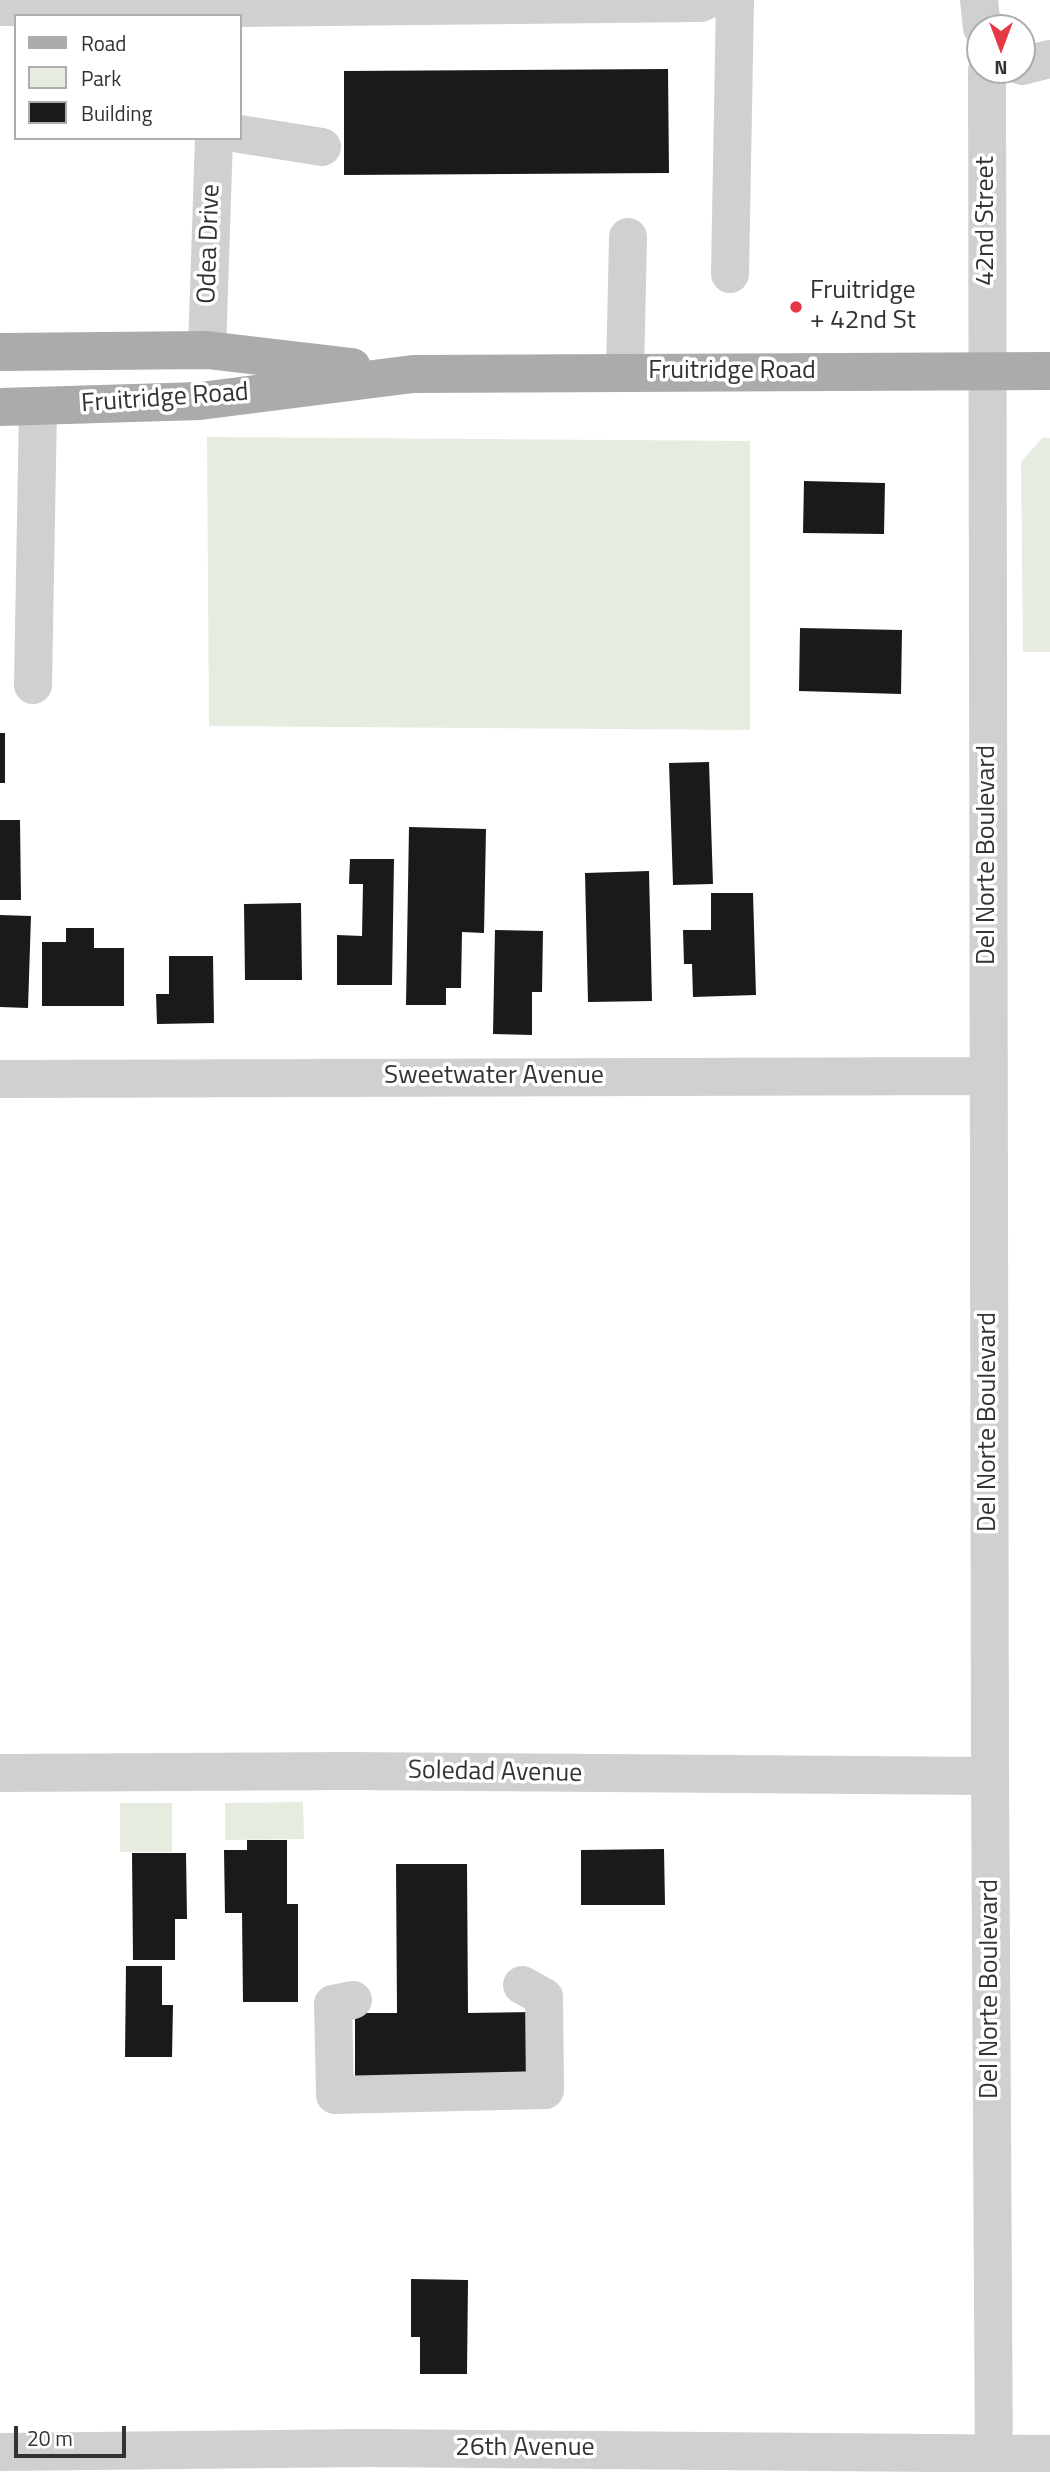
<!DOCTYPE html>
<style>
body{margin:0}
#map{position:relative;width:1050px;height:2472px;overflow:hidden;background:#fff;font-family:"Titillium Web",sans-serif}
canvas{display:block}
.legend{position:absolute;left:14px;top:14px;width:228px;height:126px;box-sizing:border-box;background:#fff;border:2px solid #adadad;margin:0;padding:9px 12px;list-style:none;font-size:21px;color:#333}
.legend li{display:flex;align-items:center;gap:14px;height:35px}
.legend b{width:35px;border:2px solid #adadad}
.north{position:absolute;left:966px;top:14px;width:70px;height:70px;box-sizing:border-box;background:#fff;border:2px solid #adadad;border-radius:50%;rotate:180deg;font-size:19px;font-weight:700;line-height:28px;text-align:center;color:#333}
.north::after{content:'';display:block;margin:auto;width:24px;height:32px;background:#e63946;clip-path:polygon(50% 0,100% 100%,50% 72%,0 100%)}
.scale{position:absolute;left:14px;top:2426px;width:112px;height:32px;box-sizing:border-box;border:4px solid #333;border-top:0;padding-left:9px;font-size:21px;line-height:24px;white-space:nowrap;color:#333;-webkit-text-stroke:5px #fff;paint-order:stroke}
</style>
<div id="map">
<canvas width="1050" height="2472"></canvas>
<ul class="legend">
<li><b style="height:9px;background:#ababab"></b>Road</li>
<li><b style="height:19px;background:#e6ecdf"></b>Park</li>
<li><b style="height:19px;background:#1a1a1a"></b>Building</li>
</ul>
<div class="north">N</div>
<div class="scale">20 m</div>
</div>
<script>
const ctx = document.querySelector('canvas').getContext('2d');
ctx.lineJoin = 'round';
function fill(path, color) { ctx.fillStyle = color; ctx.fill(path, 'evenodd'); }
function trace(path, color, width, dash) { ctx.strokeStyle = color; ctx.lineWidth = width; ctx.lineCap = dash ? 'butt' : 'round'; ctx.setLineDash(dash || []); ctx.stroke(path); }
function write(font, color, halo, rows, align = 'center') {
  ctx.font = font + ' "Titillium Web",sans-serif'; ctx.lineWidth = 7; ctx.setLineDash([]); ctx.textBaseline = 'middle'; ctx.strokeStyle = halo; ctx.fillStyle = color; for (const [text, x, y, turn = 0] of rows) {
    ctx.save(); ctx.translate(x, y); ctx.rotate((+turn || 0) * Math.PI / 180); ctx.textAlign = isNaN(turn) ? turn : align; if (halo) ctx.strokeText(text, 0, 0); ctx.fillText(text, 0, 0); ctx.restore();
  }
}
const green = new Path2D(`
 M 207,437 L 750,441 L 750,730 L 209,726 Z
 M 1042,438 L 1050,438 L 1050,652 L 1023,652 L 1021,462 Z
 M 303,1802 L 304,1839 L 225,1840 L 225,1803 Z
 M 120,1803 L 172,1803 L 172,1852 L 120,1852 Z`);
const building = new Path2D(`
 M 668,69 L 669,173 L 344,175 L 344,71 Z
 M 804,481 L 885,483 L 884,534 L 803,533 Z
 M 800,628 L 902,630 L 901,694 L 799,691 Z
 M 0,733 L 5,733 L 5,783 L 0,783 Z
 M 709,762 L 713,884 L 673,885 L 669,763 Z
 M 0,820 L 20,820 L 21,900 L 0,900 Z
 M 409,827 L 486,829 L 484,933 L 462,932 L 461,988 L 446,988 L 446,1005 L 406,1005 Z
 M 350,859 L 394,859 L 392,985 L 337,985 L 337,935 L 362,936 L 363,884 L 349,884 Z
 M 649,871 L 652,1001 L 588,1002 L 585,873 Z
 M 711,893 L 753,893 L 756,995 L 693,997 L 692,964 L 684,964 L 683,930 L 711,930 Z
 M 301,903 L 302,980 L 245,980 L 244,904 Z
 M 0,915 L 31,916 L 28,1008 L 0,1007 Z
 M 66,928 L 94,928 L 94,948 L 124,948 L 124,1006 L 42,1006 L 42,942 L 66,942 Z
 M 495,930 L 543,931 L 542,992 L 532,992 L 532,1035 L 493,1034 Z
 M 169,956 L 213,956 L 214,1023 L 157,1024 L 156,994 L 169,994 Z
 M 247,1840 L 287,1840 L 287,1904 L 298,1904 L 298,2002 L 243,2002 L 242,1913 L 225,1913 L 224,1850 L 247,1850 Z
 M 664,1849 L 665,1905 L 581,1905 L 581,1850 Z
 M 132,1853 L 186,1853 L 187,1919 L 175,1919 L 175,1960 L 133,1960 Z
 M 396,1864 L 467,1864 L 468,2013 L 534,2012 L 534,2076 L 355,2077 L 355,2013 L 397,2013 Z
 M 126,1966 L 162,1966 L 162,2005 L 173,2005 L 172,2057 L 125,2057 Z
 M 411,2279 L 468,2280 L 467,2374 L 420,2374 L 420,2337 L 411,2337 Z`);
const minor = new Path2D(`
 M 979,0 L 982,28
 M 0,7 L 235,8 L 701,3 L 707,0
 M 1022,66 L 1050,59
 M 987,70 L 990,1776 L 994,2472
 M 240,134 L 322,147
 M 730,274 L 735,0
 M 207,350 L 214,138
 M 625,372 L 628,237
 M 33,685 L 38,407
 M 0,1079 L 988,1076
 M 0,1773 L 349,1771 L 990,1776
 M 353,2000 L 333,2004 L 335,2095 L 545,2090 L 544,1997 L 522,1985
 M 0,2452 L 368,2448 L 1050,2454`);
const major = new Path2D(`
 M 0,352 L 207,350 L 352,367
 M 0,407 L 200,401 L 413,374 L 1050,371`);
const markers = [
 [796,307,7,"#e63946"]
];
const streetNames = [
 ["42nd Street",987,221,-90],
 ["Odea Drive",210,244,-88],
 ["Fruitridge Road",732,372],
 ["Fruitridge Road",165,399,-4],
 ["Del Norte Boulevard",988,855,-90],
 ["Sweetwater Avenue",494,1077],
 ["Del Norte Boulevard",989,1422,-90],
 ["Soledad Avenue",495,1773,1],
 ["Del Norte Boulevard",991,1989,-90],
 ["26th Avenue",525,2449]
];
const poiNames = [
 ["Fruitridge",810,292],
 ["+ 42nd St",810,322]
];
fill(green, '#e6ecdf');
fill(building, '#1a1a1a');
trace(minor, '#d0d0d0', 38);
trace(major, '#ababab', 38);
for (const [x, y, r, color] of markers) { const dot = new Path2D(); dot.arc(x, y, r, 0, 2 * Math.PI); ctx.fillStyle = color; ctx.fill(dot); trace(dot, '#fff', 2.5); }
write('26px', '#333', '#fff', streetNames);
write('26px', '#333', '#fff', poiNames, 'left');
</script>
